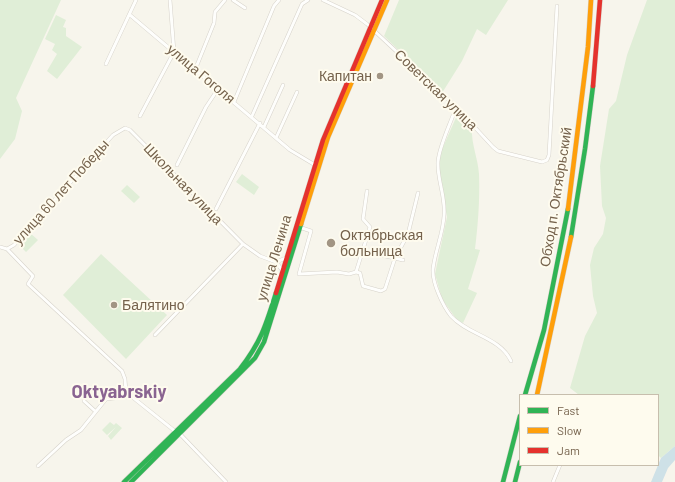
<!DOCTYPE html>
<meta charset="utf-8">
<style>
body{margin:0}
#map{position:relative;width:675px;height:482px;overflow:hidden;background:#f7f5ec;font-family:Barlow,sans-serif}
canvas{display:block}
.legend{position:absolute;left:519px;top:394px;width:140px;height:72px;box-sizing:border-box;background:#fefbee;border:1px solid #c7bead;margin:0;padding:5px 7px;list-style:none;font-size:12px;color:#75624c}
.legend li{display:flex;align-items:center;gap:8px;height:20px}
.legend b{width:20px;border:1px solid #c7bead}
</style>
<div id="map">
<canvas width="675" height="482"></canvas>
<ul class="legend">
<li><b style="height:5px;background:#30b455"></b>Fast</li>
<li><b style="height:5px;background:#ff9f0a"></b>Slow</li>
<li><b style="height:5px;background:#e5322d"></b>Jam</li>
</ul>
</div>
<script>
const ctx = document.querySelector('canvas').getContext('2d');
ctx.lineJoin = 'round';
function fill(path, color) { ctx.fillStyle = color; ctx.fill(path, 'evenodd'); }
function trace(path, color, width, dash) { ctx.strokeStyle = color; ctx.lineWidth = width; ctx.lineCap = dash ? 'butt' : 'round'; ctx.setLineDash(dash || []); ctx.stroke(path); }
function write(font, color, halo, rows, align = 'center') {
  ctx.font = font + ' Barlow,sans-serif'; ctx.lineWidth = 4; ctx.setLineDash([]); ctx.textBaseline = 'middle'; ctx.strokeStyle = halo; ctx.fillStyle = color; for (const [text, x, y, turn = 0] of rows) {
    ctx.save(); ctx.translate(x, y); ctx.rotate((+turn || 0) * Math.PI / 180); ctx.textAlign = isNaN(turn) ? turn : align; if (halo) ctx.strokeText(text, 0, 0); ctx.fillText(text, 0, 0); ctx.restore();
  }
}
const green = new Path2D(`
 M 0,0 L 61,0 L 16,98 L 22,111 L 15,139 L 0,159 Z
 M 399,0 L 508,0 L 486,35 L 477,29 L 462,61 L 442,93 L 384,36 Z
 M 647,0 L 675,0 L 675,446 L 661,458 L 658,455 L 658,395 L 579,395 L 570,388 L 585,336 L 597,313 L 593,296 L 590,265 L 594,248 L 603,234 L 606,218 L 602,206 L 600,166 L 609,109 L 616,101 L 627,55 Z
 M 56,15 L 66,20 L 63,27 L 66,28 L 66,36 L 82,47 L 57,79 L 47,71 L 57,54 L 52,50 L 55,44 L 45,39 Z
 M 458,113 L 472,128 C 471,144 478,158 479,174 C 480,199 478,225 475,249 L 480,250 L 468,289 L 477,293 L 463,323 L 457,320 L 442,299 L 435,274 L 447,217 L 440,180 L 439,156 Z
 M 242,174 L 259,187 L 254,195 L 236,182 Z
 M 127,185 L 140,197 L 134,203 L 121,191 Z
 M 29,232 L 38,240 L 26,252 L 18,244 Z
 M 101,254 L 167,315 L 126,359 L 63,295 Z
 M 110,422 L 114,425 L 116,423 L 122,428 L 111,440 L 108,436 L 116,427 L 107,435 L 102,430 Z`);
const water = new Path2D(`
 M 675,446 L 675,460 L 668,468 L 662,482 L 651,482 L 661,458 Z`);
const street = new Path2D(`
 M 170,0 L 174,52
 M 233,0 L 245,8
 M 323,0 L 355,15 L 367,24 L 456,107 L 493,147 L 498,151 L 542,162 L 547,160 L 549,155 L 557,6
 M 130,15 L 290,150 L 315,165
 M 106,64 L 136,0
 M 195,70 L 214,23 L 215,12 L 225,0
 M 234,102 L 274,6 L 279,0
 M 456,107 C 451,123 439,146 438,162 C 437,180 446,197 444,216 C 443,234 435,251 433,269 C 432,283 443,306 451,316 C 468,335 500,337 511,361
 M 140,116 L 174,52
 M 252,116 L 302,4 L 308,0
 M 264,127 L 283,85
 M 276,138 L 297,92
 M 177,165 L 206,107 L 218,89
 M 216,209 L 260,123
 M 299,227 L 311,231 L 299,274 L 337,272 L 349,274 L 356,272 L 370,227 L 363,219 L 367,191
 M 0,247 L 7,249 L 14,245 L 113,135 L 125,128 L 130,130 L 243,244 L 260,256 L 276,262 L 282,270
 M 7,249 L 33,276 L 28,284 L 122,371 L 125,379 L 126,392
 M 363,251 L 403,260
 M 276,262 L 286,258
 M 356,272 L 360,273 L 363,286 L 381,291 L 385,289 L 395,258 L 408,234 L 418,193
 M 155,335 L 243,244
 M 84,401 L 95,411
 M 180,434 L 226,482
 M 38,466 L 66,440 L 81,430 L 106,399 L 115,398 L 120,394 L 126,392 L 176,432
 M 553,482 L 560,465`);
const fast = new Path2D(`
 M 571,237 L 585,149 L 593,86
 M 525,395 L 544,330 L 568,209
 M 124,482 L 240,369 C 261,342 266,325 276,293
 M 131,482 L 255,358 L 264,342 L 301,224
 M 503,482 L 520,416
 M 515,482 L 520,462`);
const slow = new Path2D(`
 M 568,209 L 588,47 L 591,0
 M 301,224 L 328,137 L 387,0
 M 537,395 L 571,237`);
const jam = new Path2D(`
 M 593,86 L 600,0
 M 276,293 L 323,140 L 382,0`);
const markers = [
 [380,76,4,"#a29584"],
 [331,243,5,"#a29584"],
 [114,305,4,"#a29584"]
];
const streetNames = [
 ["улица Гоголя",201,74,40],
 ["Советская улица",436,90,44],
 ["Школьная улица",183,184,46],
 ["улица 60 лет Победы",61,192,-48],
 ["Обход п. Октябрьский",556,197,-81],
 ["улица Ленина",274,258,-73]
];
const poiNames = [
 ["Капитан",372,76,"right"],
 ["Октябрьская",340,235],
 ["больница",340,251],
 ["Балятино",122,305]
];
const districtNames = [
 ["Oktyabrskiy",119,392]
];
fill(green, '#e0eed7');
fill(water, '#cee1e7');
trace(street, '#d6d2ca', 4);
trace(fast, '#d8d2ca', 5.5);
trace(slow, '#d8d2ca', 5.5);
trace(jam, '#d8d2ca', 5.5);
trace(street, '#fefefc', 3);
trace(fast, '#30b455', 4.5);
trace(slow, '#ff9f0a', 4.5);
trace(jam, '#e5322d', 4.5);
for (const [x, y, r, color] of markers) { const dot = new Path2D(); dot.arc(x, y, r, 0, 2 * Math.PI); ctx.fillStyle = color; ctx.fill(dot); trace(dot, '#fefbee', 1.5); }
write('14px', '#75624c', '#fefbee', streetNames);
write('14px', '#75624c', '#fefbee', poiNames, 'left');
write('bold 18px', '#8a6491', '#fefbee', districtNames);
</script>
